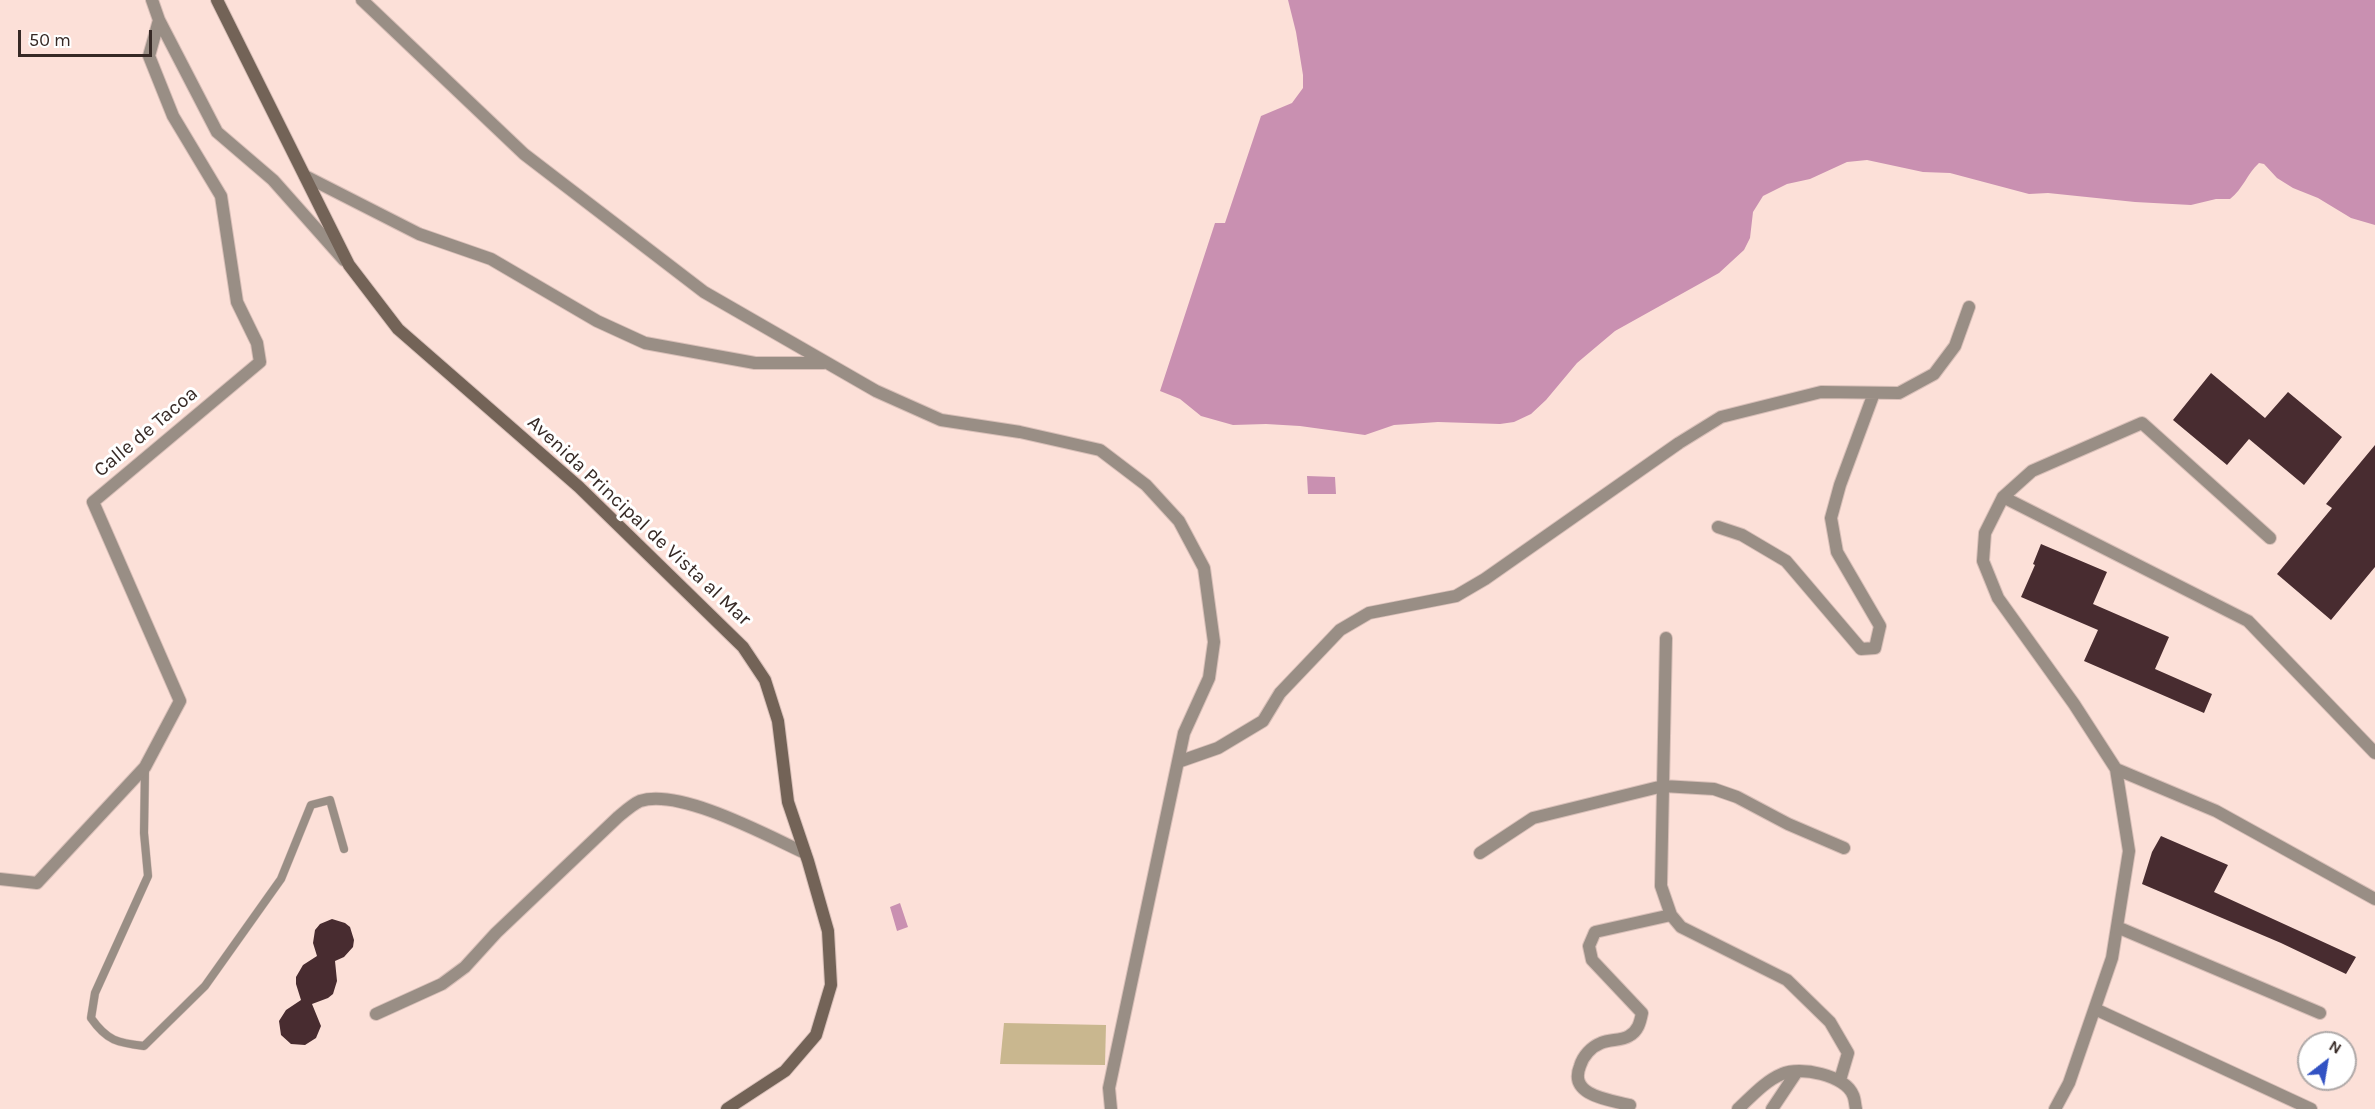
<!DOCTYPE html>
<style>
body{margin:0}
#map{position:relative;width:2375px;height:1109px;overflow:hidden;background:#fce0d8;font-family:Karla,sans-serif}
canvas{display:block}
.north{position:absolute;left:2297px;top:1031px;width:60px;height:60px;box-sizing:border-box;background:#fff;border:2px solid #afa9a8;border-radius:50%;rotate:31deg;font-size:16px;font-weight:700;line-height:24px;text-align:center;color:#362925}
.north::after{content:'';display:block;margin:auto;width:21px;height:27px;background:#3252c3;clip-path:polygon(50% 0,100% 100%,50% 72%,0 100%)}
.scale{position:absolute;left:18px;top:30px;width:134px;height:27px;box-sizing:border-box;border:3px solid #362925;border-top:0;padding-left:8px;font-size:18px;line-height:21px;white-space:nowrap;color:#362925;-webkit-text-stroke:4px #fff;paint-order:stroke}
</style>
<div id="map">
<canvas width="2375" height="1109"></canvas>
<div class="north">N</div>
<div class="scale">50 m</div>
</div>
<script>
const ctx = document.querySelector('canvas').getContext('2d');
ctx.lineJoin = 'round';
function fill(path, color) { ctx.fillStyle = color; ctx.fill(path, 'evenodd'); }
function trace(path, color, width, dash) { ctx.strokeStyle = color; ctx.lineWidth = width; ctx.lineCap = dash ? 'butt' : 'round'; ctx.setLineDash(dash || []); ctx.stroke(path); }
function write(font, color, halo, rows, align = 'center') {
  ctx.font = font + ' Karla,sans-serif'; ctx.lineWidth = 6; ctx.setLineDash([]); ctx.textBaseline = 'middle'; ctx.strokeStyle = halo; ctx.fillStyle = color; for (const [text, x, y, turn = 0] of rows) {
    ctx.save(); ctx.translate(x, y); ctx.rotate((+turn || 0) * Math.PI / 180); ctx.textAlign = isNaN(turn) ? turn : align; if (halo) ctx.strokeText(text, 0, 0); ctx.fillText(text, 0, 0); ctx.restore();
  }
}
const green = new Path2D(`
 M 1004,1023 L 1106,1025 L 1105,1065 L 1000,1064 Z`);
const water = new Path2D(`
 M 1288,0 L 2375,0 L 2375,225 L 2351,218 L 2318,198 L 2293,188 L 2277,178 L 2264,164 L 2259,163 C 2247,174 2243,189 2230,199 L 2216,199 L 2191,205 L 2135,202 L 2048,193 L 2029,194 L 1950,173 L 1923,172 L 1867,160 L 1847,162 L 1810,179 L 1787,184 L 1763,196 L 1753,212 L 1750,238 L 1744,250 L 1719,273 L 1615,331 L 1577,363 L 1546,400 L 1531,414 L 1514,422 L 1500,424 L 1438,422 L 1394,425 L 1365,435 L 1300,426 L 1266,424 L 1233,425 L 1201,416 L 1180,399 L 1160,391 L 1215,223 L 1225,223 L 1261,116 L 1292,103 L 1303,88 L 1303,75 L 1296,32 Z
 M 1307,476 L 1335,477 L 1336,494 L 1308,494 Z
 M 900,903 L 908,927 L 897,931 L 890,907 Z`);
const building = new Path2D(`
 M 2211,373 L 2265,418 L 2288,392 L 2342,437 L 2304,485 L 2249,439 L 2227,465 L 2173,420 Z
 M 2375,445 L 2375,567 L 2331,620 L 2277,574 L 2332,508 L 2326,504 Z
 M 2041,544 L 2107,572 L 2093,604 L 2169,637 L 2155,669 L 2212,694 L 2204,713 L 2084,661 L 2098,630 L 2021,597 L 2035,565 L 2033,564 Z
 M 2161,836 L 2228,865 L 2214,892 L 2356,957 L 2346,974 L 2281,943 L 2142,884 L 2152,852 Z
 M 332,919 L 345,923 L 350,927 L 354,940 L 353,947 L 344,957 L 335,961 L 337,981 L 333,994 L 328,998 L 312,1004 L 321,1026 L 316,1038 L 305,1045 L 291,1044 L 281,1035 L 279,1021 L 286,1010 L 301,1000 L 296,984 L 296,977 L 303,965 L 317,956 L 313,943 L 315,930 L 320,924 Z`);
const lane = new Path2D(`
 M 145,768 L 144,833 L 148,876 L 95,993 L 91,1018 C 107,1041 118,1043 144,1046 L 205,986 L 281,879 L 311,805 L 330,800 L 344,849`);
const street = new Path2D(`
 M 152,0 L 159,20 L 217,132 L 273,180 L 344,260
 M 362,0 L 524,154 L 704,292 L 876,391 L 941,420 L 1020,432 L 1100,450 L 1146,485 L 1179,521 L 1204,568 L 1214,642 L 1209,678 L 1184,733 L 1109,1088 L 1111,1109
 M 305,176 L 419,234 L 491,259 L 597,321 L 645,343 L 755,363 L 824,363
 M 2003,497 L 2248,621 L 2375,753
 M 1718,527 L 1742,535 L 1786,561 L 1861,649 L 1875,648 L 1880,626 L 1837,552 L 1831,518 L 1840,485 L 1874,393
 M 1666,638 L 1661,886 L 1671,915 L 1681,927 L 1787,980 L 1830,1022 L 1848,1053 L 1840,1080
 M 1178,762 L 1218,748 L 1263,721 L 1280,693 L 1340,630 L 1369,613 L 1456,596 L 1485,579 L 1679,443 L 1721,417 L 1821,392 L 1899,393 L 1934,374 L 1955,346 L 1969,307
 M 2116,769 L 2216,811 L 2375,899
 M 1480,853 L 1533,818 L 1663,786 L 1714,789 L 1737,797 L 1788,824 L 1844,848
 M 0,879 L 37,883 L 145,767 L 180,701 L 93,502 L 260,362 L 257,343 L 237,302 L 221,196 L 173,116 L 149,56 L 159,20
 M 2117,927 L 2320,1013
 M 2095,1009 L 2311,1109
 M 376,1014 L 442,984 L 465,967 L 496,933 L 618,817 C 624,812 633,804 640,801 C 680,788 768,836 805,853
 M 1630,1105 C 1610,1100 1568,1096 1580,1066 C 1583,1056 1591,1047 1601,1043 C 1610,1039 1621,1041 1629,1036 C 1638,1031 1640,1023 1642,1013 L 1592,960 L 1589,946 L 1595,932 L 1671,915
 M 1738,1109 C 1751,1097 1765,1081 1782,1074 C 1800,1066 1845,1075 1853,1095 C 1855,1099 1855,1105 1856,1109
 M 1772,1109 L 1796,1073
 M 2055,1109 L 2069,1083 L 2112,958 L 2129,851 L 2116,769 L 2074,704 L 1998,598 L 1983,561 L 1985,533 L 2003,497 L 2032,471 L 2142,423 L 2270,538`);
const secondary = new Path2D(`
 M 217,0 L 349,265 L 398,329 L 579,487 L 743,647 L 765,680 L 778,721 L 788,802 L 808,861 L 828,931 L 831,985 L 816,1035 L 785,1071 L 727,1109`);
const streetNames = [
 ["Calle de Tacoa",146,432,-40],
 ["Avenida Principal de Vista al Mar",639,521,43]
];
fill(green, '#c9b78f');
fill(water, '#c990b1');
fill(building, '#482c30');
trace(lane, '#d8bfb8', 9);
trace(street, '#d8bfb8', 14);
trace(secondary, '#d8bfb8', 14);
trace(lane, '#998e85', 8);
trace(street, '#998e85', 12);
trace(secondary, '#736357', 12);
write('20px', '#362925', '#fff', streetNames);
</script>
